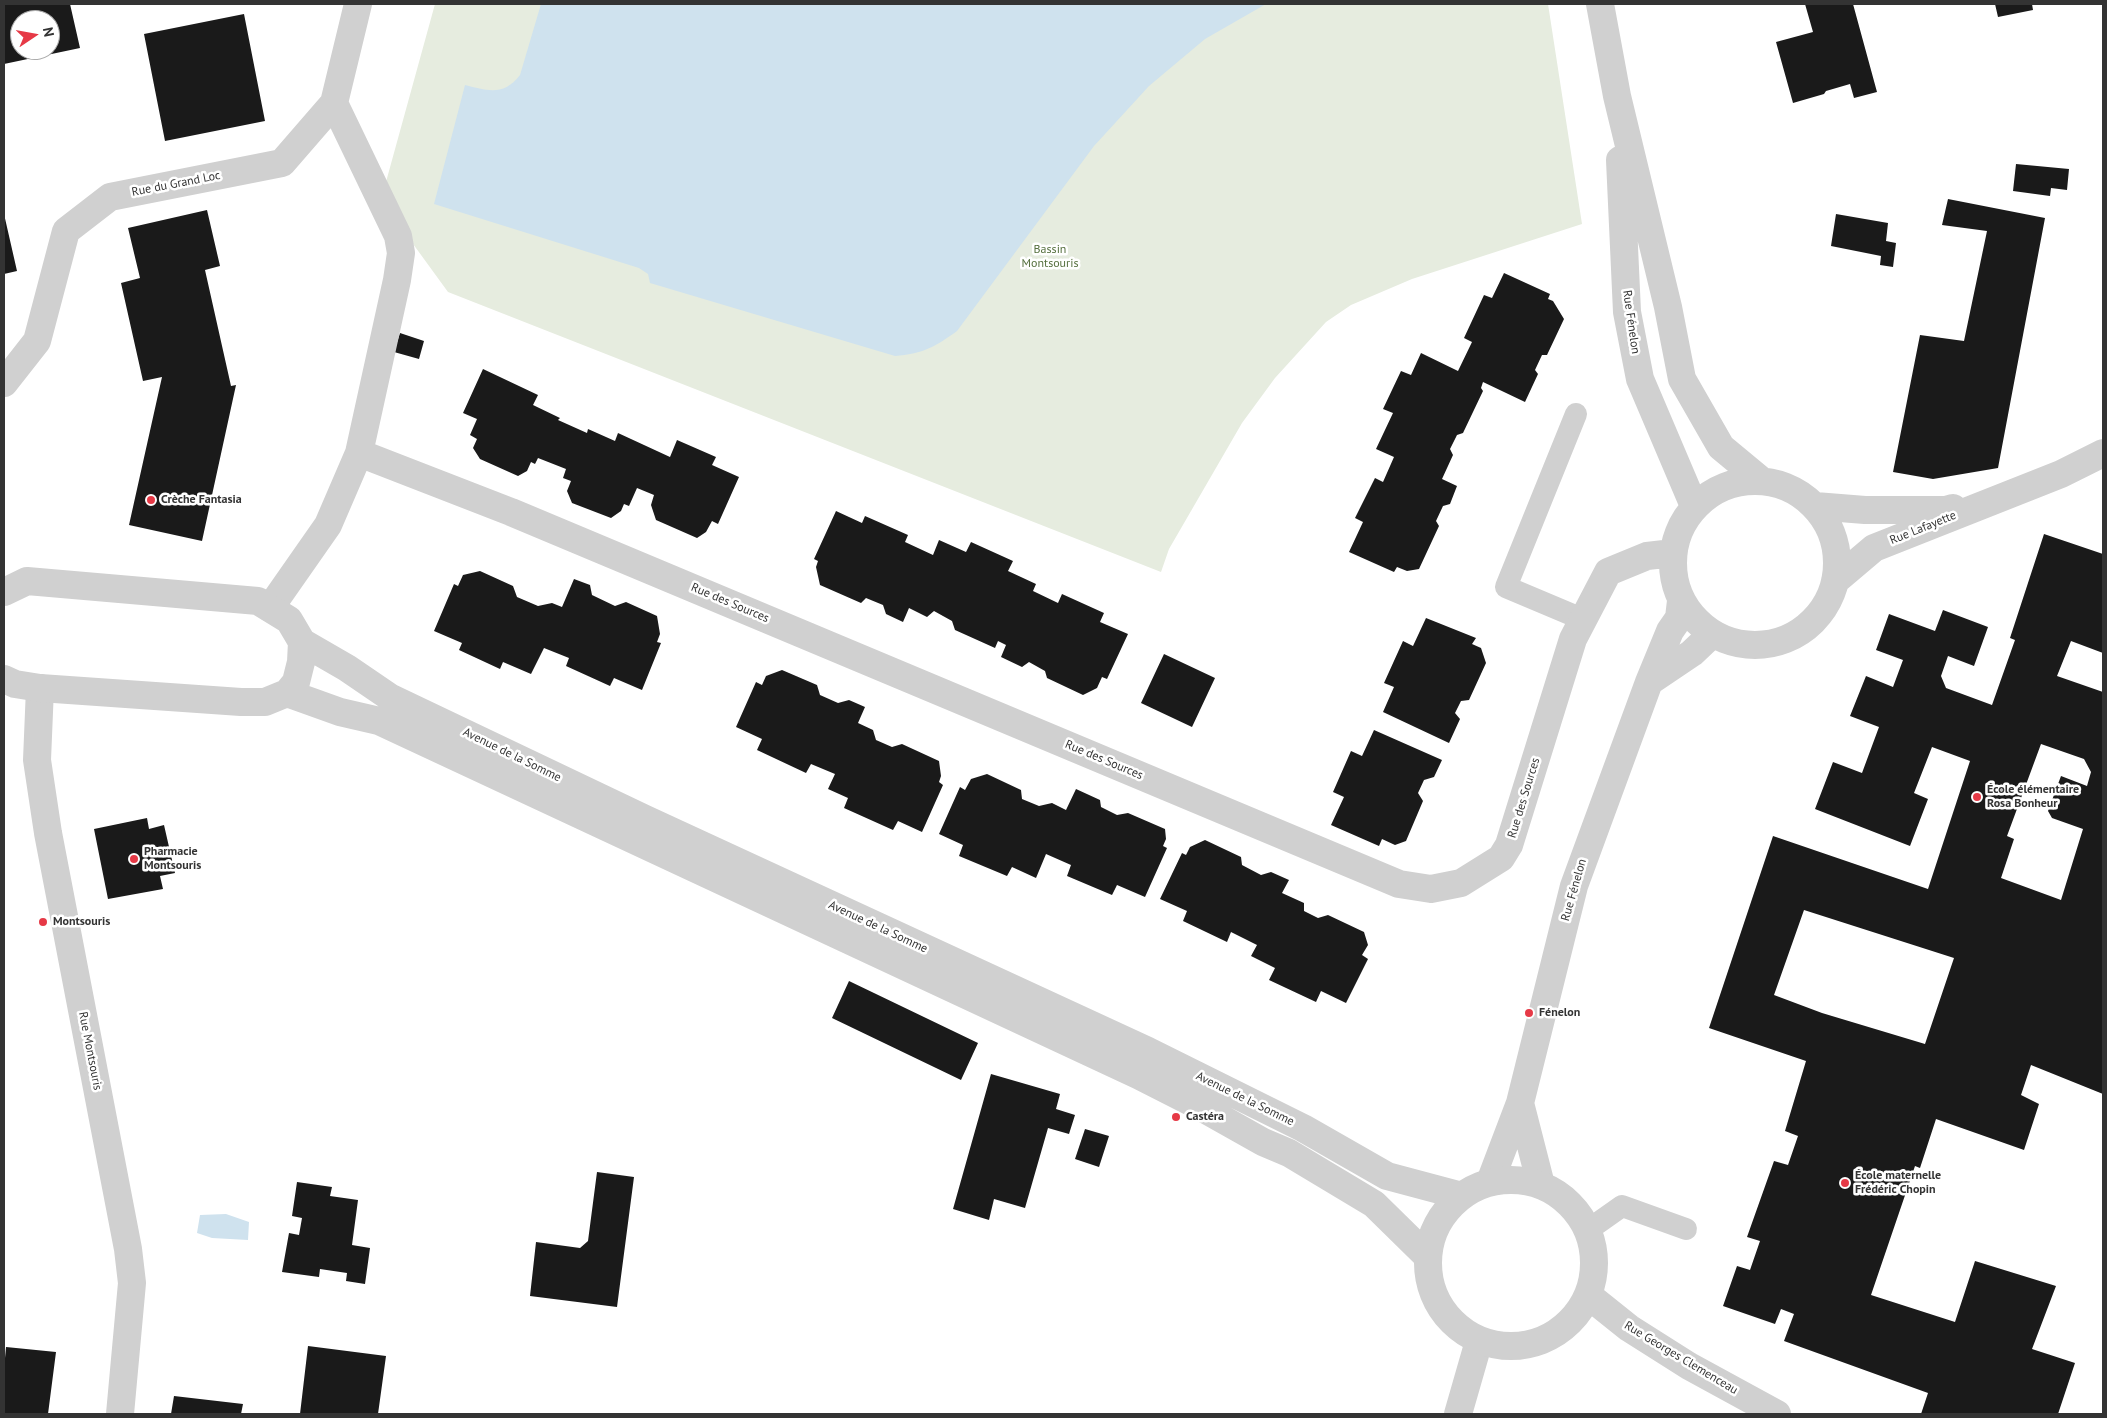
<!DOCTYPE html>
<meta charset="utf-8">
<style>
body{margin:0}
#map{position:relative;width:2107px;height:1418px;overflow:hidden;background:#fff;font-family:"PT Sans",sans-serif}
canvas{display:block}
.frame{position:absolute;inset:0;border:5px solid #333;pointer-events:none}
.north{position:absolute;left:10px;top:10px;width:50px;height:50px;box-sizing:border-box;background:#fff;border:1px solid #adadad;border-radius:50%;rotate:78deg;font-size:14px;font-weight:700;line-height:20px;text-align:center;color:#333}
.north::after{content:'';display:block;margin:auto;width:18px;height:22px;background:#e63946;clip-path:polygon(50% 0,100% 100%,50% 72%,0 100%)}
</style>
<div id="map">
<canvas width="2107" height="1418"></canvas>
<div class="frame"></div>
<div class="north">N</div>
</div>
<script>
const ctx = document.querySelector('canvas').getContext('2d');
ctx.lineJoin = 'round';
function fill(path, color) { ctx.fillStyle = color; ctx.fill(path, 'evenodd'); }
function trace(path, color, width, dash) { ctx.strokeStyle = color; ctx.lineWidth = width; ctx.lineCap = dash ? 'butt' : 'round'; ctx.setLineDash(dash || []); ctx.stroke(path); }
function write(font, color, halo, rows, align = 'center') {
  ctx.font = font + ' "PT Sans",sans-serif'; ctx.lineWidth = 5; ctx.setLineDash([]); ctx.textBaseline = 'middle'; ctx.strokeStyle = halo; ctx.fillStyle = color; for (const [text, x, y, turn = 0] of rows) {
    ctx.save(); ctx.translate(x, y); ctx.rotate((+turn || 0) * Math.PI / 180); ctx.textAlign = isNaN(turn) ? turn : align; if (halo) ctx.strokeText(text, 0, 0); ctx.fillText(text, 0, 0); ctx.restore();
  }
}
const green = new Path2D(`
 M 435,4 L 1548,4 L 1582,224 L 1412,279 L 1351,305 L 1326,322 L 1275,378 L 1242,423 L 1169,549 L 1161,572 L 448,292 L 381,200 Z`);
const water = new Path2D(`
 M 541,4 L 1266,4 L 1205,39 L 1149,86 L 1094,146 L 957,331 C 935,347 922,354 895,356 L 650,283 L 648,274 L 639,268 L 434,204 L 465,85 C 488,91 504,96 520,75 Z
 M 226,1214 L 249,1222 L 248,1240 L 212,1238 L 197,1233 L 200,1215 Z`);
const building = new Path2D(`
 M 4,4 L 70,4 L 80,48 L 4,64 ZM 20,20 L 50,20 L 50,50 L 20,50 Z
 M 1805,4 L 1853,4 L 1877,92 L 1854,98 L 1850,84 L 1826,91 L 1824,94 L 1793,103 L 1776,42 L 1813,32 Z
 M 1995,4 L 2032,4 L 2033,10 L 1998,17 Z
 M 244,14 L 265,121 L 165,141 L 144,34 Z
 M 2016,164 L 2069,169 L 2067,190 L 2051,188 L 2050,196 L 2013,191 Z
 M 1948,199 L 2045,218 L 1998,468 L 1933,479 L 1893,472 L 1920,335 L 1964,341 L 1987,231 L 1942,225 Z
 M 207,210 L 220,266 L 205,270 L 231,386 L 236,385 L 202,541 L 129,525 L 162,377 L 143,381 L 121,283 L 140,278 L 128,228 Z
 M 4,214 L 17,271 L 4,274 Z
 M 1836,214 L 1888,223 L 1886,241 L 1896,243 L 1893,267 L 1880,265 L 1881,256 L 1831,246 Z
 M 1504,273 L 1550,294 L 1548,299 L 1553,301 L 1564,319 L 1547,355 L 1542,355 L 1535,370 L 1538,374 L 1525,402 L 1483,382 L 1481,388 L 1483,391 L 1463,433 L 1457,435 L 1450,449 L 1453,455 L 1442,479 L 1457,486 L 1450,504 L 1443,506 L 1436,521 L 1439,526 L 1419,569 L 1407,571 L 1397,567 L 1394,572 L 1349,552 L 1363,522 L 1355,518 L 1375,478 L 1383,482 L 1394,457 L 1376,449 L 1393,413 L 1383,409 L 1401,371 L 1411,375 L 1421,353 L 1458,371 L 1472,342 L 1464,338 L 1484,295 L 1492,298 Z
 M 400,333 L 424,341 L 419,359 L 394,352 Z
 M 483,369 L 538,395 L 533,405 L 560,418 L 558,420 L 587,433 L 588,429 L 615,441 L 618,433 L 670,457 L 677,440 L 716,457 L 712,465 L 739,477 L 718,524 L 712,521 L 706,532 L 697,538 L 656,520 L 651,505 L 654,495 L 637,488 L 629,506 L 624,504 L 621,511 L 611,518 L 572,503 L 567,491 L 571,481 L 563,478 L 566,469 L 538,458 L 535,464 L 531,462 L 527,471 L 518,476 L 480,459 L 473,448 L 477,439 L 470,435 L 477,419 L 463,413 Z
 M 836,511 L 862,523 L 865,516 L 908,535 L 905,542 L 933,555 L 939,540 L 966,552 L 971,542 L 1013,561 L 1008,571 L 1036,584 L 1033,591 L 1058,603 L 1062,594 L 1104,613 L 1100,622 L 1128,634 L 1107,679 L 1102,677 L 1097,688 L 1083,695 L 1047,678 L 1045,671 L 1029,662 L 1022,667 L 1001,657 L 1006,645 L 998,641 L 995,648 L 955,630 L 952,621 L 934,611 L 927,617 L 909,608 L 903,622 L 886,614 L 883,605 L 866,598 L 861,603 L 820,585 L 816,567 L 818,561 L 814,559 Z
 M 2044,534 L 2103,554 L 2103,653 L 2071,641 L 2057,676 L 2103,692 L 2103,1094 L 2031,1065 L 2021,1095 L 2039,1104 L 2024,1150 L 1936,1119 L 1920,1168 L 1915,1166 L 1871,1295 L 1955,1322 L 1975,1261 L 2056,1286 L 2032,1349 L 2075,1363 L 2058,1414 L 1921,1414 L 1928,1393 L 1784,1341 L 1794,1314 L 1781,1309 L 1775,1324 L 1723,1306 L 1737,1266 L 1750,1270 L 1760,1241 L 1747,1237 L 1774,1161 L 1788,1165 L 1798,1136 L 1785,1131 L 1806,1061 L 1709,1028 L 1773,836 L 1928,889 L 1970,761 L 1932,747 L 1914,793 L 1928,799 L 1910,846 L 1815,809 L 1833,762 L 1862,773 L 1879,727 L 1850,716 L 1866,676 L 1893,687 L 1903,660 L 1876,650 L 1889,614 L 1935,631 L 1943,610 L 1988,627 L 1974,666 L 1948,656 L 1941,676 L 1946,688 L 1992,705 L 2015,640 L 2010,638 ZM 2041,744 L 2084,759 L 2091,772 L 2087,786 L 2061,776 L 2048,811 L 2052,818 L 2083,829 L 2061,900 L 2001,878 L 2014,839 L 2007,836 ZM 1804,910 L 1954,958 L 1925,1044 L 1822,1013 L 1774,995 Z
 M 480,571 L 513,586 L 517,597 L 538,606 L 552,603 L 562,607 L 574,579 L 590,585 L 592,595 L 615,606 L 626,602 L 657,616 L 660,634 L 657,642 L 661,643 L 642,690 L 614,678 L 610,686 L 566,666 L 569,658 L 544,648 L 531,674 L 503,662 L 500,669 L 459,650 L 462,643 L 434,631 L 454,584 L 458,586 L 463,575 Z
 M 1426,618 L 1476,638 L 1472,644 L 1481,648 L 1486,663 L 1469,700 L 1461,701 L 1455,713 L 1460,719 L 1449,743 L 1383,712 L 1394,687 L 1384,683 L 1403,641 L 1413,646 Z
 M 1164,654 L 1215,678 L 1192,727 L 1141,703 Z
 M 782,670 L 817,685 L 820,695 L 838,703 L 849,700 L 865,707 L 858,723 L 873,730 L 876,740 L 892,747 L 902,744 L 939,761 L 941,776 L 939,782 L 943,785 L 922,832 L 898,821 L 893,830 L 844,808 L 848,798 L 828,789 L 835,774 L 811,764 L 806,773 L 757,750 L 762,739 L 736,727 L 756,682 L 762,685 L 766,676 Z
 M 1374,730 L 1442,760 L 1434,777 L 1424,780 L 1418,793 L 1423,801 L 1406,841 L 1395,845 L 1382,839 L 1379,846 L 1331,825 L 1344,797 L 1333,792 L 1351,751 L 1362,756 Z
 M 987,774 L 1021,790 L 1022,799 L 1039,806 L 1052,803 L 1066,810 L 1076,789 L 1100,800 L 1101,807 L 1117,815 L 1128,813 L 1165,829 L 1166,839 L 1163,846 L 1167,848 L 1145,897 L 1117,885 L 1112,895 L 1067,876 L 1071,865 L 1046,854 L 1036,878 L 1012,867 L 1007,876 L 959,856 L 963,845 L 939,834 L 960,787 L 965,790 L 971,779 Z
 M 147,818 L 149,829 L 164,825 L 175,873 L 160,876 L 163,889 L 108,899 L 94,829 Z
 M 1205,840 L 1241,857 L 1242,865 L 1261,875 L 1271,872 L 1289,880 L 1282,893 L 1304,903 L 1304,911 L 1318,918 L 1328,915 L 1364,932 L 1368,945 L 1362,955 L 1368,959 L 1346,1003 L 1321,991 L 1316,1002 L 1269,980 L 1275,968 L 1251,956 L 1257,945 L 1231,932 L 1227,942 L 1183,921 L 1187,911 L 1160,899 L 1182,853 L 1186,855 L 1190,847 Z
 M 849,981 L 978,1043 L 961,1080 L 832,1018 Z
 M 991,1074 L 1060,1094 L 1056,1109 L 1075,1115 L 1069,1134 L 1048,1128 L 1025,1208 L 994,1199 L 989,1220 L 953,1209 Z
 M 1085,1129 L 1109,1136 L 1099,1167 L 1075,1159 Z
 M 597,1172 L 634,1177 L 617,1307 L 530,1296 L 536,1242 L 580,1248 L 588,1241 Z
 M 297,1182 L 332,1187 L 330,1196 L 358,1200 L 352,1245 L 370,1248 L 365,1284 L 346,1281 L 347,1273 L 320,1269 L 319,1277 L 282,1272 L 289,1233 L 299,1235 L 302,1218 L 292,1216 Z
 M 308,1346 L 386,1356 L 378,1414 L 300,1414 Z
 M 6,1347 L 56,1352 L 48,1414 L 4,1414 L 4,1369 Z
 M 174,1396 L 243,1404 L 241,1414 L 171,1414 Z`);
const service = new Path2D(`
 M 1576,414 L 1506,587 L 1582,619
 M 1588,1230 L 1622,1206 L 1686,1229`);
const minor = new Path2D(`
 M 1600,4 L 1617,96 L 1668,307 L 1682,379 L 1721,447 L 1762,481
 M 1620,160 L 1627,312 L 1640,379 L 1694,506
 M 4,383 L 37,341 L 66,231 L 110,197 L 282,163 L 334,103 L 358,4
 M 359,453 L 511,512 L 1399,884 L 1431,889 L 1461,883 L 1501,858 L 1509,845 L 1573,639 L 1608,572 L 1647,556 L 1673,553
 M1673 563a82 82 0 1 1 164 0a82 82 0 1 1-164 0Z
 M 1815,506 L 1865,510 L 1946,510 L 1953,508
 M 1835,581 L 1874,548 L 2061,474 L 2103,453
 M 270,608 L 328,525 L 359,453 L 397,280 L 401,253 L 398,236 L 334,103
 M 1649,682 L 1692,653 L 1712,634
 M 40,688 L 37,760 L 48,833 L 128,1249 L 132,1283 L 120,1414
 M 1520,1103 L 1541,1185
 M 1490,1182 L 1520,1103 L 1574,886 L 1649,682 L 1670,631 L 1679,618 L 1681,601
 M 1458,1414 L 1479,1341`);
const tertiary = new Path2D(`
 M 4,592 L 27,581 L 258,601 L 289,620 L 302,642 L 301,662 L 296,682 L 287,693 L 265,702 L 241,702 L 40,688 L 15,684 L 4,679
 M 302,642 L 347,668 L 391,698 L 645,819 L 1148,1051 L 1303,1128 L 1387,1176 L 1462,1196
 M 287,693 L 340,712 L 379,721 L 1138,1075 L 1199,1106 L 1263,1142 L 1289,1153 L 1374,1204 L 1428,1257
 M1428 1263a83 83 0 1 1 166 0a83 83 0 1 1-166 0Z
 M 1589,1296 L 1629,1328 L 1689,1366 L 1777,1414`);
const markers = [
 [151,500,5,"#e63946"],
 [1977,797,5,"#e63946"],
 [134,859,5,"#e63946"],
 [43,922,5,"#e63946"],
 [1529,1013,5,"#e63946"],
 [1176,1117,5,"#e63946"],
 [1845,1183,5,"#e63946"]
];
const streetNames = [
 ["Rue du Grand Loc",176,184,-11],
 ["Rue Fénelon",1631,322,82],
 ["Rue Lafayette",1923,528,-22],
 ["Rue des Sources",730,603,23],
 ["Avenue de la Somme",512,755,26],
 ["Rue des Sources",1104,760,23],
 ["Rue des Sources",1524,798,-73],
 ["Rue Fénelon",1574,890,-74],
 ["Avenue de la Somme",878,927,25],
 ["Rue Montsouris",90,1051,79],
 ["Avenue de la Somme",1245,1099,26],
 ["Rue Georges Clemenceau",1681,1358,31]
];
const parkNames = [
 ["Bassin",1050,250],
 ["Montsouris",1050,264]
];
const poiNames = [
 ["Crèche Fantasia",161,500],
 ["École élémentaire",1987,790],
 ["Rosa Bonheur",1987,804],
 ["Pharmacie",144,852],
 ["Montsouris",144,866],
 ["Montsouris",53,922],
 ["Fénelon",1539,1013],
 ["Castéra",1186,1117],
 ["École maternelle",1855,1176],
 ["Frédéric Chopin",1855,1190]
];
fill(green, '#e6ecdf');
fill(water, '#cfe2ee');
fill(building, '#1a1a1a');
trace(service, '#d0d0d0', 22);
trace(minor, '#d0d0d0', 28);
trace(tertiary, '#d0d0d0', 28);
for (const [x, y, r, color] of markers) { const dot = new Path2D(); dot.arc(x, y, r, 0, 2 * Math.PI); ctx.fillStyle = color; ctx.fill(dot); trace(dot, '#fff', 2); }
write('12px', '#333', '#fff', streetNames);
write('12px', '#56703f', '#fff', parkNames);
write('bold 12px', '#333', '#fff', poiNames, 'left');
</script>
